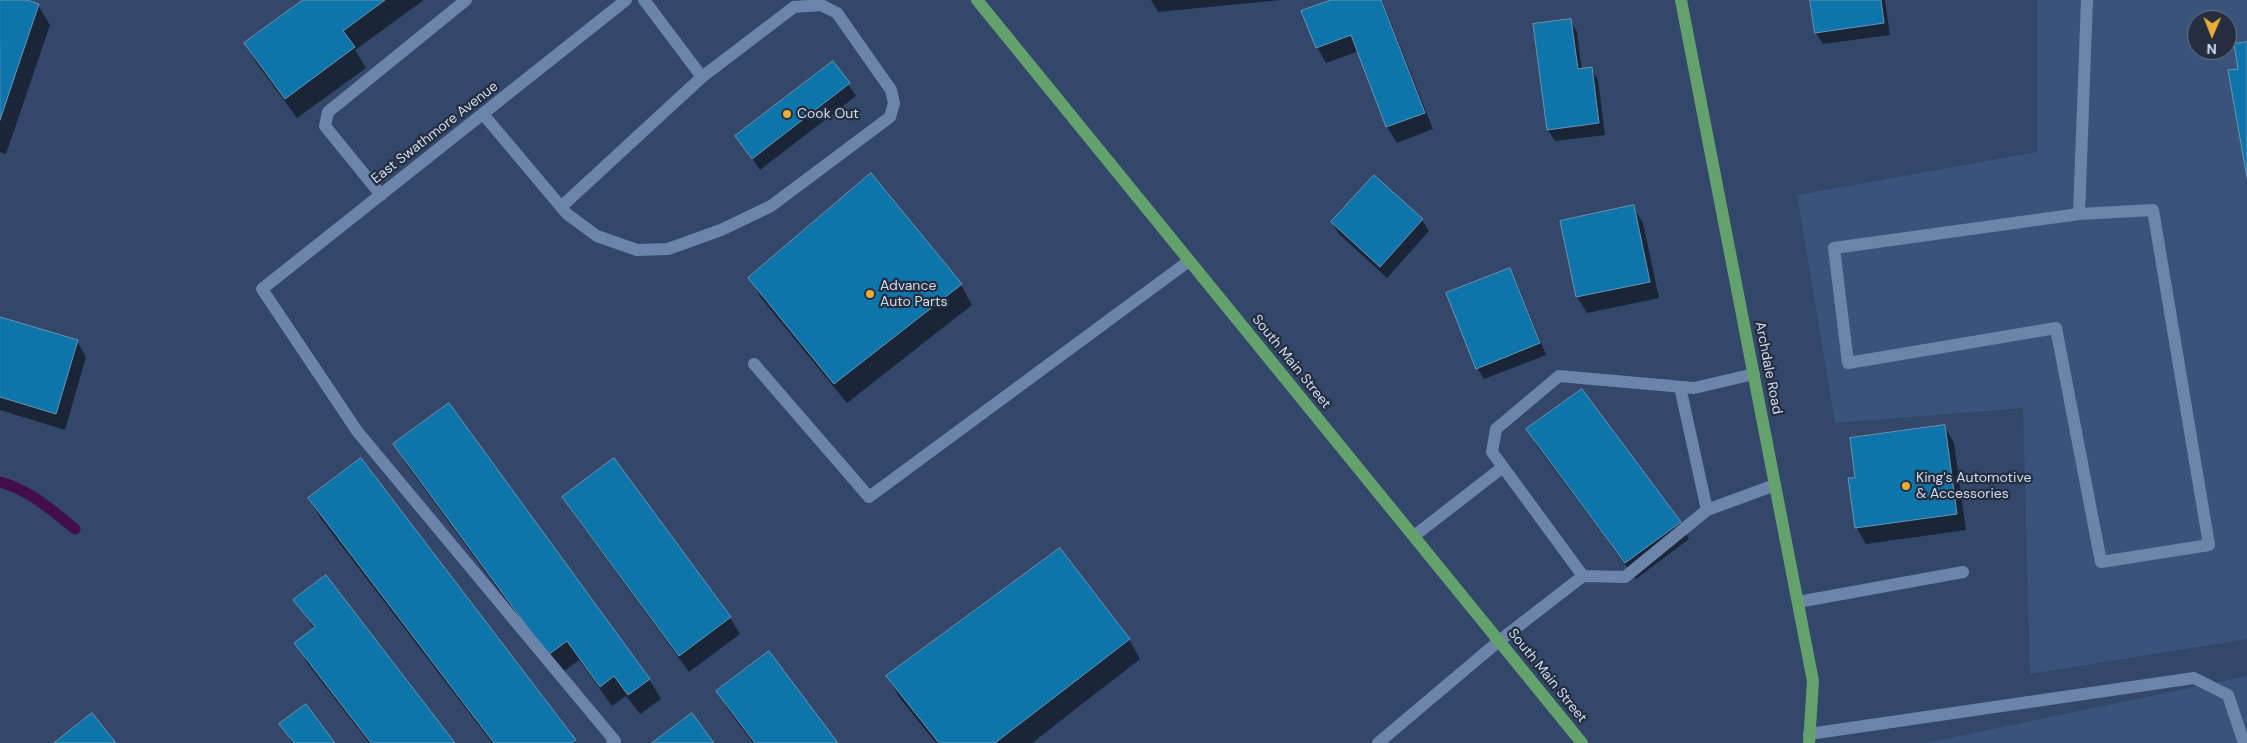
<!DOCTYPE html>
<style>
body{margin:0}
#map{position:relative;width:2247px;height:743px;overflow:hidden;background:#32476a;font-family:"DM Sans",sans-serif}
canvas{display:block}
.north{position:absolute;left:2187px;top:10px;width:50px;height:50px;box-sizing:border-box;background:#242e3e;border:1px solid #697486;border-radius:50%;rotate:181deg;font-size:14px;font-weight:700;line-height:20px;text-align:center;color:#d0ddf2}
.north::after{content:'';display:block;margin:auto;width:18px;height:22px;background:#e8ac37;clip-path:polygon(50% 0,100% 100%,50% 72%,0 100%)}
</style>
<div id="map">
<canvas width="2247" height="743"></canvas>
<div class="north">N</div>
</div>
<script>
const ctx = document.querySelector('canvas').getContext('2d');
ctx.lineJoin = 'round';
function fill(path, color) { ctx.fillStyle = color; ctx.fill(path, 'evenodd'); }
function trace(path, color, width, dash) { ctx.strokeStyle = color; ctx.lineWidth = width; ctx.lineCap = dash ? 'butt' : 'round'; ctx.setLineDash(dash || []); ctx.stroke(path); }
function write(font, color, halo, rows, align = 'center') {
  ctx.font = font + ' "DM Sans",sans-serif'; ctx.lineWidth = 4.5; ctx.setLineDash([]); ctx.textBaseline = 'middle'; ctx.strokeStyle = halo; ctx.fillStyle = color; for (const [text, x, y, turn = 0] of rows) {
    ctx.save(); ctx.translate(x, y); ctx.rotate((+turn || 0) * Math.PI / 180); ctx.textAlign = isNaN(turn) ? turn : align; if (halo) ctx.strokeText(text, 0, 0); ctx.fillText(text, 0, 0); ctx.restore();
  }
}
const built = new Path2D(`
 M 2037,0 L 2247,0 L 2247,639 L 2030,674 L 2023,408 L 1835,423 L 1797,195 L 2037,152 ZM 2197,20 L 2227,20 L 2227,50 L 2197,50 Z
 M 2247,676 L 2247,743 L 1925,743 Z`);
const shadow = new Path2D(`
 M 0,0 L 23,0 L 38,5 L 50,25 L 6,154 L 0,152 Z
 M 305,0 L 424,0 L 355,50 L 366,68 L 297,118 L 257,64 L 245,44 Z
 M 1151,0 L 1281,0 L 1158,12 Z
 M 1334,0 L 1382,0 L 1433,129 L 1397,143 L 1387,127 L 1359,51 L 1326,63 L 1317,47 Z
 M 1811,0 L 1885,0 L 1890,35 L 1823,44 L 1816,33 Z
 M 1570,20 L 1577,32 L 1582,70 L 1591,69 L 1598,80 L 1605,135 L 1555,141 L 1548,130 Z
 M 833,62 L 856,96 L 760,170 L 737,136 Z
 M 1633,207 L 1643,223 L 1659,298 L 1587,313 L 1577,297 L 1561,221 Z
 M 1422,220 L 1429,231 L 1387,278 L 1339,234 L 1332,223 Z
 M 1510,269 L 1516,281 L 1546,355 L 1484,379 L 1477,368 Z
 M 750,278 L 961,285 L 972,305 L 847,403 L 761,298 Z
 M 0,318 L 77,341 L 86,357 L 65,430 L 0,410 Z
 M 1945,427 L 1954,443 L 1966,530 L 1866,544 L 1856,527 L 1856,479 Z
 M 1528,430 L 1680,523 L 1689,539 L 1636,579 L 1537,446 Z
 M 395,444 L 649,679 L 661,699 L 640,714 L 626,696 L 612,706 L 579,660 L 560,674 L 406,464 Z
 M 361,460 L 575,741 L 576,743 L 492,743 L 321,519 L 309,499 Z
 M 614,460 L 730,618 L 740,634 L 689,672 L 573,513 L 563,497 Z
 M 295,600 L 453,743 L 369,743 L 307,663 L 296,643 L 314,629 Z
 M 1129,639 L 1140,659 L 1032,743 L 936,743 L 899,697 L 888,677 Z
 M 717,691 L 836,743 L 753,743 L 729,711 Z
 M 281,724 L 334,743 L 292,743 Z`);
const stream = new Path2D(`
 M 0,482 C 28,489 52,510 75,529`);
const building = new Path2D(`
 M 0,0 L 27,0 L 39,4 L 0,120 Z
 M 303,0 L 385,0 L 343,31 L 355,47 L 285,99 L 244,43 Z
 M 1331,0 L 1381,0 L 1425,113 L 1386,127 L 1351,35 L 1316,48 L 1301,11 Z
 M 1810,0 L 1881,0 L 1884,23 L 1815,33 Z
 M 1571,19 L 1578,69 L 1592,67 L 1599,123 L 1547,130 L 1533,24 Z
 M 2247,42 L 2247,178 L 2228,70 L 2238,69 L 2234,44 Z
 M 833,61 L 850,83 L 752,159 L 735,136 Z
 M 871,173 L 962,284 L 834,384 L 748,278 Z
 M 1374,175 L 1423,219 L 1380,267 L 1331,222 Z
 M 1634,205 L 1650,282 L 1576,297 L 1560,221 Z
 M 1510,268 L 1540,343 L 1476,369 L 1446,293 Z
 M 0,317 L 78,340 L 56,414 L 0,397 Z
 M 1582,389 L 1681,522 L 1625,563 L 1526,429 Z
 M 449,403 L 650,679 L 628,695 L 614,676 L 600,687 L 567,641 L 548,655 L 393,444 Z
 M 1945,425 L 1957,514 L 1855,528 L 1848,478 L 1855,478 L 1850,438 Z
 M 361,458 L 576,740 L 572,743 L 494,743 L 308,498 Z
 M 614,458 L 731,617 L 679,656 L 562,497 Z
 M 1060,548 L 1130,639 L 995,743 L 939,743 L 886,676 Z
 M 326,575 L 455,743 L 371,743 L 294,643 L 315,627 L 293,600 Z
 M 769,651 L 838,743 L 755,743 L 716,691 Z
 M 306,704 L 335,743 L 294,743 L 279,724 Z
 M 92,713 L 116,743 L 54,743 Z
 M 692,713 L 714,743 L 652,743 Z`);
const minor = new Path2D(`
 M 644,0 L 702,77
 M 483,114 L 567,214 L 597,236 L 637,250 L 668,249 L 721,230 L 771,206 L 890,117 L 894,103 L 891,90 L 837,13 L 821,5 L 794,7 L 702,77 L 561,207
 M 381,195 L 325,126 L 328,112 L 466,0
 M 2153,210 L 2209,545 L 2101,562 L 2056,328 L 1848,363 L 1834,248 L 2079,214 Z
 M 2079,214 L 2087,0
 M 754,364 L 869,497 L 1189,261
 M 1754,374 L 1694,388 L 1559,376 L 1496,429 L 1492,452 L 1583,576 L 1625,577 L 1707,510 L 1775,485
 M 1680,387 L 1707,510
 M 1414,536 L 1503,467
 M 1798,602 L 1963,572
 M 1809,734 L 2194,678 L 2228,695 L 2244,743
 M 612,743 L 615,741 L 357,431 L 262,289 L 626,0
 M 1378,743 L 1499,641 L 1583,576`);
const major = new Path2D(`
 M 977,0 L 1582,743
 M 1681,0 L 1813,681 L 1809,743`);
const markers = [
 [787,114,5,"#e8ac37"],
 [870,294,5,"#e8ac37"],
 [1906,486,5,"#e8ac37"]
];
const poiNames = [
 ["Cook Out",797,114],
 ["Advance",880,286],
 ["Auto Parts",880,302],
 ["King's Automotive",1916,478],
 ["& Accessories",1916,494]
];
const streetNames = [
 ["East Swathmore Avenue",435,133,-38],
 ["South Main Street",1291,362,51],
 ["Archdale Road",1768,368,79],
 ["South Main Street",1547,676,51]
];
fill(built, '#39537a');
fill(shadow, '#0007');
trace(stream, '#430d4e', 11);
fill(building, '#0d75aa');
trace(building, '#6994b2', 1);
trace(minor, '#6c84aa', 12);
trace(major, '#63a26d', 12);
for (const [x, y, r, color] of markers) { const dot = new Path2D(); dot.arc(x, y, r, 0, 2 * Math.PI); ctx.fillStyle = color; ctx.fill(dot); trace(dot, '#242e3e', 2); }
write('14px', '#d0ddf2', '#242e3e', poiNames, 'left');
write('14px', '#d0ddf2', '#242e3e', streetNames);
</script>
